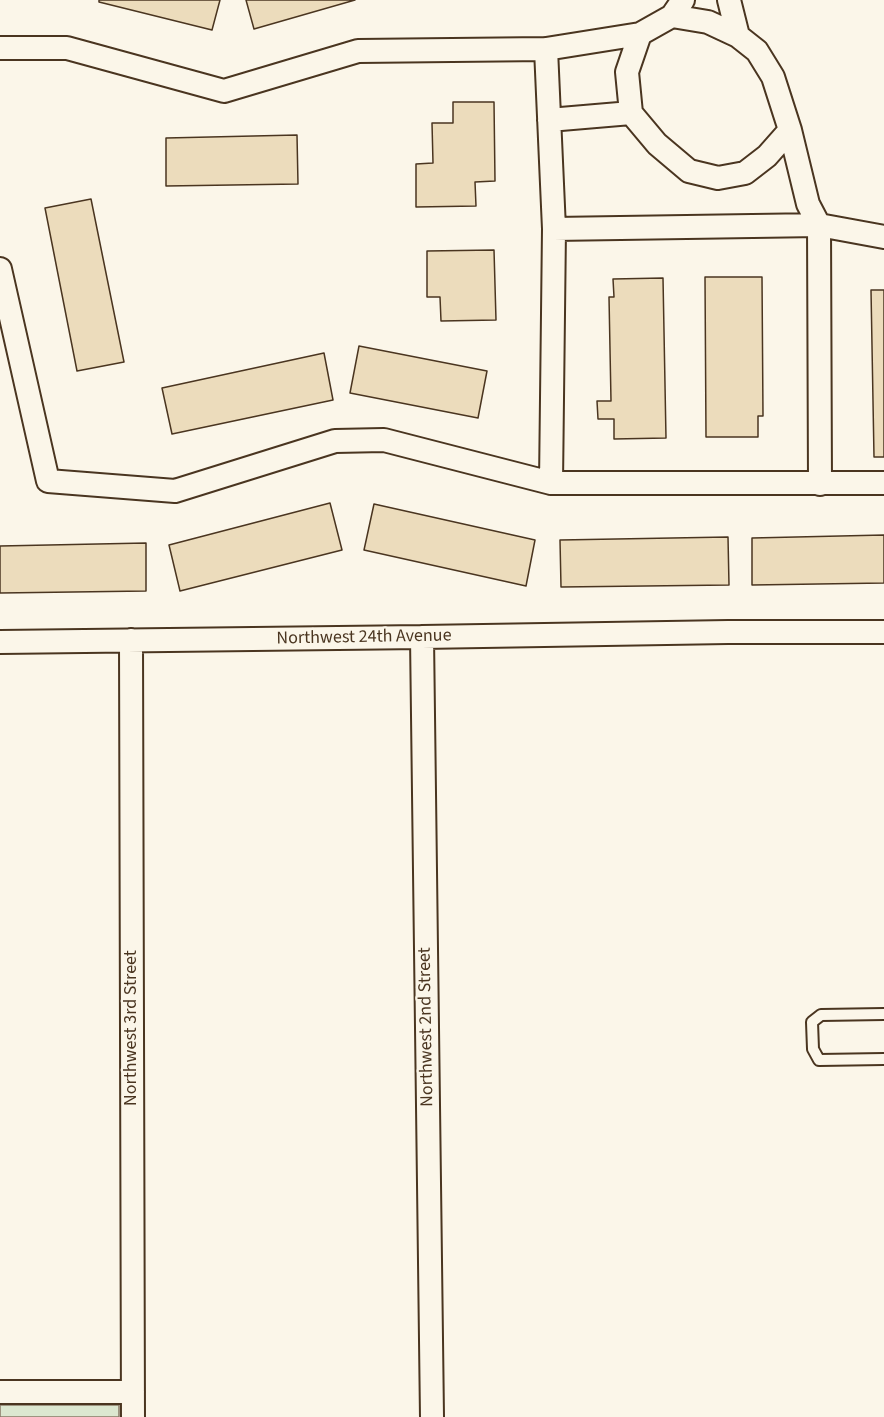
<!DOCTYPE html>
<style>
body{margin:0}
canvas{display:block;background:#fbf6e9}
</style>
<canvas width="884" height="1417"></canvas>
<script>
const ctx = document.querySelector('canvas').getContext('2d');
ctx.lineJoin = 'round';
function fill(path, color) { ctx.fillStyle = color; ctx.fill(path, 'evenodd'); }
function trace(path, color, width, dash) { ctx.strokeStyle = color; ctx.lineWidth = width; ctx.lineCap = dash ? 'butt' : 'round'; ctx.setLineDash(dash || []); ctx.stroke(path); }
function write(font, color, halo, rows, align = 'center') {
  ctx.font = font + ' "Source Sans 3",sans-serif'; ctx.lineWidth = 4.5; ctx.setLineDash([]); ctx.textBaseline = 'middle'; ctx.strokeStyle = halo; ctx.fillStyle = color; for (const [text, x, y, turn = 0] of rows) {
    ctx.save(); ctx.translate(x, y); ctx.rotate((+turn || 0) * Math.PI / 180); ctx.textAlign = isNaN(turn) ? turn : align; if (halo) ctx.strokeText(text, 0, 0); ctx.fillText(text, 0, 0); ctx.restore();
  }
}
const green = new Path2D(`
 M 0,1405 L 119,1405 L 119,1417 L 0,1417 Z`);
const building = new Path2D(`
 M 99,0 L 220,0 L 212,30 L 99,2 Z
 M 246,0 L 355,0 L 254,29 Z
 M 453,102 L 494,102 L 495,181 L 475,182 L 476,206 L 416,207 L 416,164 L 433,163 L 432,123 L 453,123 Z
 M 297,135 L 298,184 L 166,186 L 166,138 Z
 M 91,199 L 124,362 L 77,371 L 45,208 Z
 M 494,250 L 496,320 L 441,321 L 440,297 L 427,297 L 427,251 Z
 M 705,277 L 762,277 L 763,416 L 758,416 L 758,437 L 706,437 Z
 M 663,278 L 666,438 L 614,439 L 614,419 L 598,419 L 597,401 L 611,401 L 609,297 L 614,297 L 613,279 Z
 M 871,290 L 884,290 L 884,457 L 874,457 Z
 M 359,346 L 487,371 L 478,418 L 350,393 Z
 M 324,353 L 333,400 L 172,434 L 162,388 Z
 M 330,503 L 342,550 L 180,591 L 169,545 Z
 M 374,504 L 535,540 L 526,586 L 364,550 Z
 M 884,535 L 884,583 L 752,585 L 752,538 Z
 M 728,537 L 729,585 L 561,587 L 560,540 Z
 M 146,543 L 146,591 L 0,593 L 0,546 Z`);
const service = new Path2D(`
 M 884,1014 L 821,1015 L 812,1022 L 813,1049 L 819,1060 L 884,1059`);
const minor = new Path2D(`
 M 729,0 L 738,36
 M 672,16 L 708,22 L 738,36 L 757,51 L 773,77 L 790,130 L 808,204 L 819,225 L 884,237
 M 0,48 L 67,48 L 224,91 L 358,51 L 546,49 L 640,34 L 672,16 L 683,0
 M 546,49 L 554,229
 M 631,113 L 627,72 L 640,34
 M 549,120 L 631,113 L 657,144 L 689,171 L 718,178 L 745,173 L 767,156 L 790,130
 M 0,269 L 48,481 L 175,491 L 335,441 L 384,440 L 551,483 L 884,483
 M 551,483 L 554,229 L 819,225 L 820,484
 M 422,637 L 432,1417
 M 131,640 L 133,1417
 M 0,642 L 422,637 L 728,632 L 884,632
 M 0,1392 L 133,1392`);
const streetNames = [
 ["Northwest 24th Avenue",364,638,-1],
 ["Northwest 2nd Street",427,1027,-91],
 ["Northwest 3rd Street",132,1028,-90]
];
fill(green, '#dce7d0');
trace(green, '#887966', 1.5);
fill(building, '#ecdcbc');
trace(building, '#4a3520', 1.5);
trace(service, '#4a3520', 14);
trace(minor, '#4a3520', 26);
trace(service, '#fbf6e9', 10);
trace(minor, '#fbf6e9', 22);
write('18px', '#4a3520', '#fbf6e9', streetNames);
</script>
